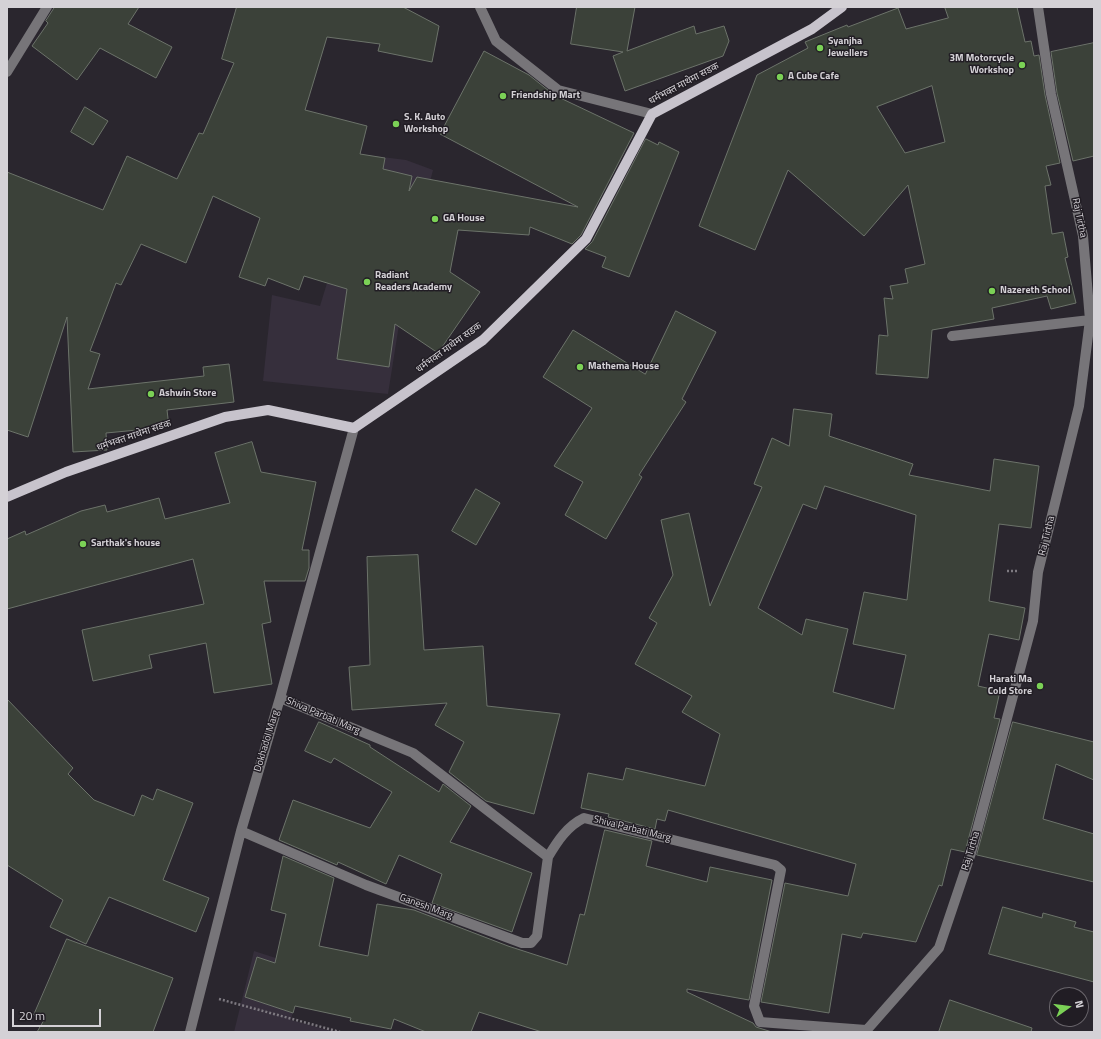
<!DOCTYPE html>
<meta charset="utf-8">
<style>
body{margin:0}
#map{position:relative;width:1101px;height:1039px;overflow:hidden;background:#2a262e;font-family:"Titillium Web",sans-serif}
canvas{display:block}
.frame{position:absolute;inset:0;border:8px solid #d4d1d6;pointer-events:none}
.north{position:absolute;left:1049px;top:987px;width:40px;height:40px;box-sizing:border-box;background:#211d24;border:1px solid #69656b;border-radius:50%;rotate:76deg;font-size:11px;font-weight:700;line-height:16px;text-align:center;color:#d4d1d6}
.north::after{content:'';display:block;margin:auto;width:14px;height:18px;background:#7bd156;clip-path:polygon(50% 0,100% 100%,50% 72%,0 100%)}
.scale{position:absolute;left:12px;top:1009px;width:89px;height:18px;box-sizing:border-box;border:2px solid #d4d1d6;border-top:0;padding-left:5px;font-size:12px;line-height:14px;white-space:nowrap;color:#d4d1d6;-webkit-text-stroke:3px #211d24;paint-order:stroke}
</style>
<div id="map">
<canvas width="1101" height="1039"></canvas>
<div class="frame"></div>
<div class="north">N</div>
<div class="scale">20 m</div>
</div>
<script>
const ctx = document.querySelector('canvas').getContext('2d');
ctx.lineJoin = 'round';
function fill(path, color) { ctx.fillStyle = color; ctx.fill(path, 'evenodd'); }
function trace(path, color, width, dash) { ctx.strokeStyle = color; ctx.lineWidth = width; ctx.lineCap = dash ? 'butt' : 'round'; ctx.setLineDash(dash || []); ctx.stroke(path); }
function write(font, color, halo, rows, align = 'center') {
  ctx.font = font + ' "Titillium Web","Noto Sans Devanagari",sans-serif'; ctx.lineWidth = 3; ctx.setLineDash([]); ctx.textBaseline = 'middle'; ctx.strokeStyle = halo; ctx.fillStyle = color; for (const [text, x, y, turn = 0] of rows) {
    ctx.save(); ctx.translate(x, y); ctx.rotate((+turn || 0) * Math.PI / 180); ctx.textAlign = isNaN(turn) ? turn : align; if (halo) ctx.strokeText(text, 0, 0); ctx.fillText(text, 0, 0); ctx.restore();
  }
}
const built = new Path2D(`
 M 366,155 L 406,160 L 433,170 L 408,268 L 388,394 L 263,381 L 272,295 L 320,306 Z
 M 254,951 L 285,961 L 296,998 L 291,1020 L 335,1032 L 234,1032 Z`);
const building = new Path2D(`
 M 55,7 L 139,7 L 128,24 L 172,47 L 156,78 L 100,48 L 77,80 L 32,46 L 48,23 L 46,21 Z
 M 237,7 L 403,7 L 439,26 L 432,62 L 378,51 L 380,44 L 327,37 L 305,110 L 367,126 L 360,154 L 385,158 L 383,169 L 412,176 L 409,191 L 417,177 L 578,207 L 440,134 L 484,51 L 529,75 L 554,95 L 634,133 L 581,235 L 572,244 L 530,227 L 529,235 L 458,230 L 450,272 L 480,292 L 438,353 L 395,324 L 389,367 L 337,359 L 347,289 L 304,276 L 299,290 L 268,278 L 265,286 L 239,277 L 260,218 L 213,196 L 186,263 L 141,244 L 121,285 L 116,283 L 90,351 L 100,354 L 88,389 L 204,376 L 203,367 L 229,364 L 234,402 L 167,410 L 169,427 L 106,433 L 107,450 L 73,452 L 67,317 L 28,437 L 7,430 L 7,172 L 103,210 L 127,156 L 177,179 L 199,133 L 203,134 L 234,63 L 222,59 Z
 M 577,7 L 635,7 L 627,51 L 694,26 L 696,34 L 724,26 L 729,41 L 723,56 L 625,91 L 613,56 L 623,52 L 571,44 Z
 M 945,7 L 1017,7 L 1025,42 L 1031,41 L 1034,56 L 1039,55 L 1045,95 L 1060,163 L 1046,166 L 1051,185 L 1045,186 L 1052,234 L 1063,232 L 1068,257 L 1065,258 L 1076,303 L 1051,309 L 1047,296 L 992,308 L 994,319 L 932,330 L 928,378 L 876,374 L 879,335 L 888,336 L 884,298 L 893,299 L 890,286 L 908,283 L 905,269 L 925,264 L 908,185 L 864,236 L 788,170 L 755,250 L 699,226 L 757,75 L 808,48 L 805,42 L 847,25 L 848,27 L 898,8 L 906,29 L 948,18 ZM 932,86 L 945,142 L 905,153 L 877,107 Z
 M 1094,43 L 1094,156 L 1073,161 L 1057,93 L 1051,52 Z
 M 85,107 L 108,121 L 93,145 L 71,132 Z
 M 646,139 L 658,145 L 659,142 L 679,152 L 629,277 L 602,267 L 606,257 L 585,249 L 592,242 Z
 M 676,311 L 716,332 L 682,399 L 686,402 L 639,475 L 642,477 L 606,539 L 565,515 L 583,482 L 554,466 L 592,408 L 543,377 L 573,330 L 645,374 Z
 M 794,409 L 832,414 L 829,436 L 913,464 L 909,475 L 990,491 L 994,459 L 1039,466 L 1031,528 L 999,524 L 989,601 L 1025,608 L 1019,640 L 989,634 L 978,686 L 1000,691 L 994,718 L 1000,719 L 965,852 L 951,849 L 942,886 L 939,885 L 916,942 L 863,933 L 861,938 L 842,934 L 829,1013 L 761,1002 L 785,883 L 848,896 L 856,864 L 668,810 L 665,821 L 657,819 L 655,829 L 608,817 L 609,814 L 581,808 L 588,773 L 623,780 L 626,768 L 705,786 L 720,734 L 682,712 L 692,696 L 635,664 L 657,623 L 649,618 L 673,575 L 661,520 L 689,513 L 710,606 L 762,487 L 754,484 L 772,438 L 789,446 ZM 825,486 L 916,515 L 907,600 L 864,592 L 853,644 L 906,655 L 894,709 L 833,692 L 848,629 L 806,619 L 802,635 L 758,608 L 803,504 L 816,509 Z
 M 252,442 L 261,472 L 316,482 L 302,550 L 309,550 L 309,568 L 305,581 L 264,581 L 271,622 L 262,624 L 272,684 L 214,693 L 206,643 L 149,655 L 152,668 L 93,681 L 82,630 L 204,604 L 193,559 L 7,609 L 7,539 L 25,531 L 26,535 L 81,511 L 105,505 L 107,512 L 159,498 L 165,519 L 230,503 L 215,453 Z
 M 476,489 L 500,503 L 476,545 L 452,531 Z
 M 418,555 L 424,650 L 483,646 L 487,706 L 560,714 L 534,814 L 486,801 L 449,772 L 464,742 L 435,725 L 447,703 L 352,710 L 349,667 L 370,665 L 367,557 Z
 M 7,699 L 73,768 L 68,774 L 94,800 L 134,816 L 142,795 L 153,800 L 157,789 L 193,803 L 163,880 L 209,898 L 196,932 L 109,897 L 86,944 L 50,927 L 63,900 L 7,865 Z
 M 319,722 L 370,745 L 370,747 L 439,792 L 443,784 L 471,806 L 450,842 L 532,873 L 512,932 L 432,903 L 442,874 L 399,855 L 386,884 L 338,862 L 337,865 L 279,840 L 293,800 L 370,828 L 392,792 L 334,758 L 331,763 L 305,751 Z
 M 1013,722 L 1094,742 L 1094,780 L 1056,764 L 1043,819 L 1094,834 L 1094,882 L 977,855 Z
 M 605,830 L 652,841 L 646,866 L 707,882 L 710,867 L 772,880 L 749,1000 L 687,989 L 687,992 L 753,1023 L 756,1027 L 772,1032 L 542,1032 L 479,1012 L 471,1032 L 426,1032 L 394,1019 L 391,1029 L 350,1021 L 351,1018 L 295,1006 L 293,1013 L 245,997 L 257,957 L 275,963 L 286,914 L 271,910 L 283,856 L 334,878 L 319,946 L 368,956 L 377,904 L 414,910 L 508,946 L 567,965 L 580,914 L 584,915 Z
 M 1003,907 L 1042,918 L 1043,913 L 1076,922 L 1074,927 L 1094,932 L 1094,982 L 989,954 Z
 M 67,939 L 173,978 L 153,1032 L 37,1032 L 44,1020 L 34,1015 Z
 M 950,1000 L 1032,1028 L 1031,1032 L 939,1032 Z`);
const path = new Path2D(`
 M 1007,571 L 1018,571
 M 219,999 L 340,1032`);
const minor = new Path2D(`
 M 480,7 L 496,41 L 558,90 L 652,114
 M 7,72 L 47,7
 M 952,336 L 1090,320
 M 280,698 L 413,753 L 548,857 C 557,842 567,826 584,818 L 775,865 L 781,870 L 754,1006 L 760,1022 L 866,1030
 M 241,831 L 366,885 L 522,943 L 531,943 L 537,936 L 548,857
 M 190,1032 L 241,831 L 280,698 L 354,428
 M 865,1032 L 939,948 L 971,853 L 1033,621 L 1038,572 L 1079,406 L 1090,320 L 1083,236 L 1051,94 L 1038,7`);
const major = new Path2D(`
 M 7,497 L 66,472 L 225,417 L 268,410 L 354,428 L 483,340 L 586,239 L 652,114 L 812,29 L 842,7`);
const markers = [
 [820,48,4,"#7bd156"],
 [1022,65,4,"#7bd156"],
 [780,77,4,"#7bd156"],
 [503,96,4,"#7bd156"],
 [396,124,4,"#7bd156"],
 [435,219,4,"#7bd156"],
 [367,282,4,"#7bd156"],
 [992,291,4,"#7bd156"],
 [580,367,4,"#7bd156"],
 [151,394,4,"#7bd156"],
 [83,544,4,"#7bd156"],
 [1040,686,4,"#7bd156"]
];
const poiNames = [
 ["Syanjha",828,42],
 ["Jewellers",828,54],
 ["3M Motorcycle",1014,59,"right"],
 ["Workshop",1014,71,"right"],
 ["A Cube Cafe",788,77],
 ["Friendship Mart",511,96],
 ["S. K. Auto",404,118],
 ["Workshop",404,130],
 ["GA House",443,219],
 ["Radiant",375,276],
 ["Readers Academy",375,288],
 ["Nazereth School",1000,291],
 ["Mathema House",588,367],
 ["Ashwin Store",159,394],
 ["Sarthak's house",91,544],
 ["Harati Ma",1032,680,"right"],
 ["Cold Store",1032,692,"right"]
];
const streetNames = [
 ["धर्मभक्त माथेमा सडक",684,84,-28],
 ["Raj Tirtha",1079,218,78],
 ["धर्मभक्त माथेमा सडक",449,348,-36],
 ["धर्मभक्त माथेमा सडक",134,436,-19],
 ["Raj Tirtha",1047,536,-76],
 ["Shiva Parbati Marg",323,716,23],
 ["Dokhadol Marg",267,741,-73],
 ["Shiva Parbati Marg",632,829,14],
 ["Raj Tirtha",971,851,-73],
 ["Ganesh Marg",426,907,20]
];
fill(built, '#362f3c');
fill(building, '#3b4139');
trace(building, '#6c736a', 1);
trace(path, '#7e7a81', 2.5, [2, 2]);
trace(minor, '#777579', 10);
trace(major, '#c7c3cc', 10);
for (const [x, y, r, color] of markers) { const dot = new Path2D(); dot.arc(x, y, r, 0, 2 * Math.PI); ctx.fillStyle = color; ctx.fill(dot); trace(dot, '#211d24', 1.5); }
write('bold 10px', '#d4d1d6', '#211d24', poiNames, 'left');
write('10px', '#d4d1d6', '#211d24', streetNames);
</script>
